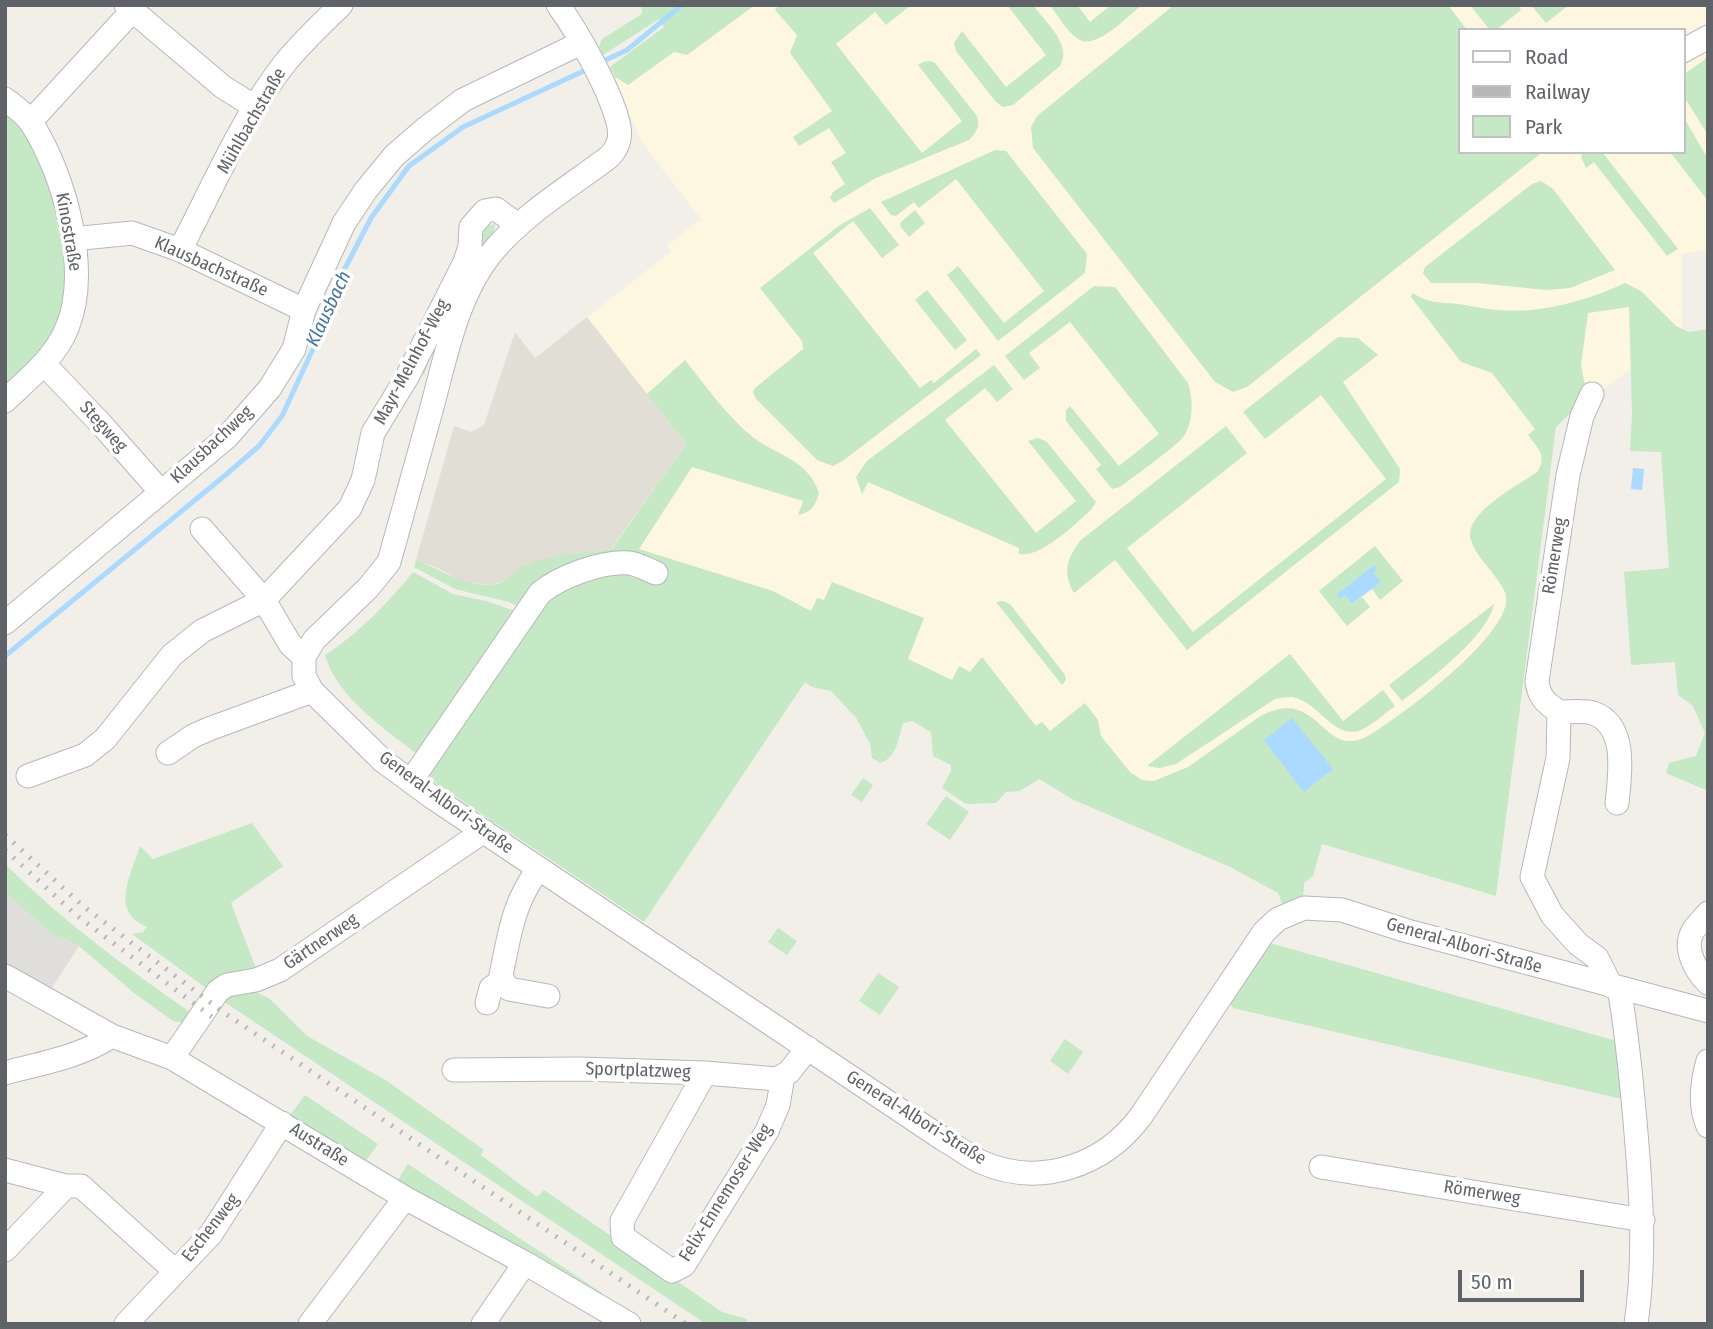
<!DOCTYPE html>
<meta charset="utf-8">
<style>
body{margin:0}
#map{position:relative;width:1713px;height:1329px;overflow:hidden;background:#f1efe8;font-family:"Fira Sans Condensed",sans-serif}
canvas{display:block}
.frame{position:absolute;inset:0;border:7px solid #5f6368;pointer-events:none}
.legend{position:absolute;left:1458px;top:28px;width:228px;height:126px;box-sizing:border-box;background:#fff;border:2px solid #bfc1c3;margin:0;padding:9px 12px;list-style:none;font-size:21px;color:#5f6368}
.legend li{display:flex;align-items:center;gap:14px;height:35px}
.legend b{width:35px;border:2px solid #bfc1c3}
.scale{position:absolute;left:1458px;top:1270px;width:126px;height:32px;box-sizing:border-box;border:4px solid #5f6368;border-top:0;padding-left:9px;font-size:21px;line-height:24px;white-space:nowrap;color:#5f6368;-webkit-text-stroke:5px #fff;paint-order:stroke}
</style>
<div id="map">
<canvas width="1713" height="1329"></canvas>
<div class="frame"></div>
<ul class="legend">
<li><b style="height:9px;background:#fff"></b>Road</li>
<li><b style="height:9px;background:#b6b7b8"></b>Railway</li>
<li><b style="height:19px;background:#c5e8c5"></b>Park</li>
</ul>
<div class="scale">50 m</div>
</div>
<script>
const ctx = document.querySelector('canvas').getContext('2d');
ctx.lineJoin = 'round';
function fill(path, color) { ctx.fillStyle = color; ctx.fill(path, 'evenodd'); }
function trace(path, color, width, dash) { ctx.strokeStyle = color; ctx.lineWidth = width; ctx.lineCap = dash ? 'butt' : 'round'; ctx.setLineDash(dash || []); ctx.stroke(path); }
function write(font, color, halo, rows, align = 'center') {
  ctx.font = font + ' "Fira Sans Condensed",sans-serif'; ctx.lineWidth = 7; ctx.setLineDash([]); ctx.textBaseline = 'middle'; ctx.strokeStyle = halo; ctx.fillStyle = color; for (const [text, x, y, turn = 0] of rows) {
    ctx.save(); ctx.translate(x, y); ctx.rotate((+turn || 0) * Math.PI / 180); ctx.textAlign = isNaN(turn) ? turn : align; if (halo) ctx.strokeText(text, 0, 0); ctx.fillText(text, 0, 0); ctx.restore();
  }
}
const commercial = new Path2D(`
 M 709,5 L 1708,5 L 1708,250 L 1682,254 L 1682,332 L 1575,409 L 1556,427 L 1496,896 L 1316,842 L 1163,802 L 620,556 L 686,444 L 587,317 L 671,252 L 667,246 L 701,219 L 641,141 L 615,77 ZM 1459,30 L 1683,30 L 1683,152 L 1459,152 Z`);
const industrial = new Path2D(`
 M 5,892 L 50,933 L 79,946 L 48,994 L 5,970 Z`);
const education = new Path2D(`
 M 587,317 L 686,444 L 611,549 L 528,563 L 510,579 L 490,585 L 463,582 L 438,568 L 416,560 L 454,426 L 471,432 L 484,425 L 515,332 L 535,358 Z`);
const green = new Path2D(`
 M 641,5 L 755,5 L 687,55 L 674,52 L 628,85 L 615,77 L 610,67 L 664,27 L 659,19 L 603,55 L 599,47 L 602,39 L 642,14 Z
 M 779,5 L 911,5 L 886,25 L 875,12 L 836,44 L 922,153 L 962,121 L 918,65 C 924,61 929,60 935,63 L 977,116 C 980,128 977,131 969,140 L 876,178 L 834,203 L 830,198 L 833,192 L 845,184 L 831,162 L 846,153 L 829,128 L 799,146 L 793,137 L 832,111 L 790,53 L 797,35 L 775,10 Z
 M 1007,5 L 1033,5 C 1045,22 1073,45 1060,66 L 1013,105 L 1003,107 L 996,102 L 956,51 L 954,43 L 962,31 L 1006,87 L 1046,55 Z
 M 1050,5 L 1077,5 L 1090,22 L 1111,5 L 1142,5 C 1128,16 1097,49 1080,40 C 1068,34 1058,16 1050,5 Z
 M 1174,5 L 1448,5 L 1467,30 L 1459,30 L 1459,152 L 1540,154 L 1247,387 L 1233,392 L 1215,382 L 1033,148 L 1031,127 L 1037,116 Z
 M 1470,5 L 1518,5 L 1521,10 L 1496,30 L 1490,30 Z
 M 1531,5 L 1569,5 L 1546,23 Z
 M 1708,57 L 1708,135 L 1683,95 L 1683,75 Z
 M 5,110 C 14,121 25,132 32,145 C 59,192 76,262 60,317 C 51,346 26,368 5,390 Z
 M 1683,116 L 1708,159 L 1708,197 L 1705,197 L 1670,152 L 1683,152 Z
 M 995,150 L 1006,151 L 1087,254 L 1085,273 L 998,341 L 947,275 L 958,266 L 1004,323 L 1044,291 L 956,179 L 919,208 L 914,202 L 896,216 L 891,215 L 881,202 Z
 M 1583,152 L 1602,152 L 1678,249 L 1667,256 L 1594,162 L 1586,168 L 1581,157 Z
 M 1541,181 L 1553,189 L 1615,270 L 1570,288 L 1546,290 L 1478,283 L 1431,283 L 1423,273 L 1425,267 L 1532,184 Z
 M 870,208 L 899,245 L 882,258 L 853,221 L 813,253 L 920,388 L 931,380 L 934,383 L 976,349 L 981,355 L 844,460 L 833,466 L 817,460 L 756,399 L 753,392 L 755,388 L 803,349 L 802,341 L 760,288 L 840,225 Z
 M 915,210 L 925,223 L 909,237 L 900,226 L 901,222 Z
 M 495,224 C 496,236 480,249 474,260 C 454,297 439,336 424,375 L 416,371 L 474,248 L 488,226 Z
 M 1625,283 L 1641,291 L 1676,326 L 1689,332 L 1708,329 L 1708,791 L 1666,773 L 1669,763 L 1696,756 L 1705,733 L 1693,706 L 1678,695 L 1675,662 L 1631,665 L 1624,572 L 1669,568 L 1661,452 L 1630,451 L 1632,414 L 1629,307 L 1588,313 L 1581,365 L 1586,390 L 1575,409 L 1556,427 L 1496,896 L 1322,844 L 1313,876 L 1304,883 L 1303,901 L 1283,906 L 1278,893 L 1230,867 L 1074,800 L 1039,779 L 1020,791 L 1006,792 L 996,803 L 966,804 L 942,788 L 951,771 L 951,765 L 933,756 L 931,732 L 912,721 L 903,723 C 898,739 897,758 880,763 L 872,758 L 870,744 L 857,719 L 831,691 L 812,687 L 805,682 L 644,922 L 413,768 L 421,757 C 389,732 336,697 325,655 C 358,634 388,603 413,572 L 453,594 L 486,601 L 518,612 L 521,608 L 509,602 L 455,589 L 414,567 L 416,560 C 440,569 462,585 488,585 C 509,585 514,568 530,563 C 553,555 587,553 612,549 L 686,444 L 647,394 L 685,360 C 706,386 727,417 754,438 C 780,457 808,460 819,493 C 815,506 812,512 798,515 L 803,501 L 692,467 L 639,549 L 773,591 L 811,611 L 817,598 L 824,600 L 832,582 L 924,618 L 908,659 L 952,680 L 959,666 L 970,672 L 982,657 L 1036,726 L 1042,722 L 1050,731 L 1085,703 L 1098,720 L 1101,736 L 1130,772 L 1142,780 L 1154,781 L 1188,767 L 1259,717 C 1321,682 1321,765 1371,734 C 1404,714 1500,642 1506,603 C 1508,592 1500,584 1494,575 C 1486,564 1474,552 1471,540 C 1462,514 1519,485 1537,472 C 1548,457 1538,448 1528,435 L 1535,429 L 1492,373 L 1461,362 L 1411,297 L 1413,293 C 1429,304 1441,302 1459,304 C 1472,306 1485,309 1497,310 C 1541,314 1586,301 1625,283 Z
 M 1094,286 L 1115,287 L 1188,383 C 1193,399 1194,420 1184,436 C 1176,447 1133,477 1120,487 L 1112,489 L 1096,469 L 1101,465 L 1066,421 L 1066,410 L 1070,406 L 1119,466 L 1159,434 L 1070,322 L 1029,353 L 1040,368 L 1024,380 L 1005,356 Z
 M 927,290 L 967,340 L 955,350 L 915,300 Z
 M 1338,337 L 1358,338 L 1378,355 L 1343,382 L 1400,469 L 1399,482 L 1187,650 L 1115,560 L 1074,593 C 1062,572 1067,558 1081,540 L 1226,426 L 1247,453 L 1127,548 L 1193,632 L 1386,479 L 1321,395 L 1265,439 L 1243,412 Z
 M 994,365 L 1013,389 L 997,402 L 985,388 L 945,420 L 1036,533 L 1076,501 L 1028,441 L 1038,438 L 1046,441 L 1096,502 L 1091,510 C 1076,523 1040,559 1019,554 L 1019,548 L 868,482 L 862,494 L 856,477 L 867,461 Z
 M 1375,546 L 1403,581 L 1380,600 L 1372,589 L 1380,582 L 1373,573 L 1374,565 L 1337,595 L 1345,595 L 1352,604 L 1362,597 L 1370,607 L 1347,626 L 1319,591 Z
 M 1003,601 L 1010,604 L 1065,675 L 1066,680 L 1062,685 L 996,602 Z
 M 1494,604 C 1488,636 1428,681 1402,701 L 1389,685 Z
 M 1290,654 L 1343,721 L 1383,690 L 1395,706 C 1385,713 1375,723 1363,729 C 1335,743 1319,701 1292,697 C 1287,697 1280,698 1275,699 L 1176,764 L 1160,768 L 1147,766 Z
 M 863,778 L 873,785 L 862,802 L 851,795 Z
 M 946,796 L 969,812 L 950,840 L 926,824 Z
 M 252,823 L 283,866 L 231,903 L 257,971 L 210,991 L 132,934 L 143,932 L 147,927 C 109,910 131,877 140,846 L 153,859 Z
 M 5,864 C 63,921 127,969 193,1014 L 185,1023 L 173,1021 L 134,993 L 79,946 L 50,933 L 5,892 Z
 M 778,928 L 797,941 L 787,955 L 768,942 Z
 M 1270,943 L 1620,1042 L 1626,1100 L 1233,1008 L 1228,1001 Z
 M 878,973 L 899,987 L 880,1015 L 859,1001 Z
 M 254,991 L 270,999 L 307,1036 L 384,1079 L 484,1150 L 481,1155 L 537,1197 L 544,1190 L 722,1312 L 747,1319 L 747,1324 L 706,1324 L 223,1001 L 228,993 Z
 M 1065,1039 L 1083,1052 L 1068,1074 L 1050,1061 Z
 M 305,1095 L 378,1144 L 363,1165 L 288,1118 Z
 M 408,1164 L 602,1293 L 605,1297 L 396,1183 Z`);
const water = new Path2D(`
 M 1633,468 L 1644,469 L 1642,490 L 1631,489 Z
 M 1374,565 L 1377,569 L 1373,573 L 1381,582 L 1352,604 L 1345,595 L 1340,599 L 1336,595 Z
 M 1292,718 L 1333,769 L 1304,792 L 1264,740 Z`);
const stream = new Path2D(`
 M 599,63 L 627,50 L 682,5
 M 5,656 L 228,473 L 259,446 L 282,416 L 313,349 L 339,280 L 371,218 L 409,166 L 463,127 L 590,68`);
const minor = new Path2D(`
 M 126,5 L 223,87 L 255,107
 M 558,5 C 578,32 613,95 619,127 C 621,139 618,148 609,157 C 572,185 524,214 494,250 C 455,296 445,362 429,418 C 416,466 402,514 389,562 L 368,588 L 314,640 L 304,657 L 304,676 L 312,691 L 383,761 L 432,797 L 943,1139 C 956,1146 968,1156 981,1162 C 1040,1188 1104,1166 1141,1116 L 1264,932 L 1278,919 L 1304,908 L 1342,910 L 1404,930 L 1708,1011
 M 1683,51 L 1708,37
 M 5,99 C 14,106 26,114 32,124 C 65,176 91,270 67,328 C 55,358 28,379 5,401
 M 31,121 L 132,11
 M 73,239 L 132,233 L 180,250 L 304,310
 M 180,250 C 212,189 243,116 285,63 C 302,42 321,24 341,5
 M 44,364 L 102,425 L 161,492
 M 1592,394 L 1582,416 L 1568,475 L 1537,681 C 1539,698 1546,703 1559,712 L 1558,758 L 1532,877 L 1552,915 L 1578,944 L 1597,958 L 1611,986
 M 202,529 L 264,600 L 290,644 L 304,657
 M 5,623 L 227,437 L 270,388 L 294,349 L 304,310 L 344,223 L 366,190 L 394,156 L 425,129 L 463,100 L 581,43
 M 1559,712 C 1571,712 1582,710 1593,713 C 1628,725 1620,775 1617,803
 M 168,753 L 193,736 L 209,729 L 312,691
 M 28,776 L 85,755 L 105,739 L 172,655 L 202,631 L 264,600 L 350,508 L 363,480 L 373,433 L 407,377 L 465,262 L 470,246 L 471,227 L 485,211 L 496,209 L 511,220 L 517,227
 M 411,781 L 540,593 C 561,576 602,561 629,563 C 638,564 648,570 656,573
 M 538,869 C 512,906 510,933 501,975 L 505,985 L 509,989 L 548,996
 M 1708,913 C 1703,919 1697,925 1693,931 C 1683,948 1695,970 1708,983
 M 5,976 L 112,1036 L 172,1058 L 405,1198 L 525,1263 L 629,1324
 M 1619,988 C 1627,1032 1631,1076 1635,1121 C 1641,1189 1646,1256 1636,1324
 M 487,1003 L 491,988 L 502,981
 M 172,1058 L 218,991 L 227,985 L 256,980 L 280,970 L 484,831
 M 1708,1061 C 1702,1082 1699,1106 1708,1126
 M 454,1070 L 580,1069 L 705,1073 L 777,1079 L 789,1072 L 808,1048
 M 5,1073 C 42,1063 80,1057 112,1036
 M 705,1073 L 622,1221 L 623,1237 L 672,1271 L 684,1265 L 767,1131 L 778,1105 L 783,1076
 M 1321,1167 L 1643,1220
 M 5,1170 L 66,1186 L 81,1186 L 175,1271
 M 5,1250 L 66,1186
 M 126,1324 L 211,1234 L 282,1123
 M 310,1324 L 405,1198
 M 483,1324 L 525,1263`);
const rail = new Path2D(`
 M 5,835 L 83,906 L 223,1012 L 686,1324
 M 5,850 L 76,915 L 212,1017`);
const streetNames = [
 ["Mühlbachstraße",252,121,-60],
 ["Kinostraße",68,232,80],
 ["Klausbachstraße",211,267,24],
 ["Mayr-Melnhof-Weg",412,362,-62],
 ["Stegweg",103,427,48],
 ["Klausbachweg",212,445,-43],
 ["Römerweg",1555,556,-81],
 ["General-Albori-Straße",446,803,36],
 ["Gärtnerweg",321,942,-34],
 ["General-Albori-Straße",1464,946,16],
 ["Sportplatzweg",638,1071,2],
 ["General-Albori-Straße",916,1118,32],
 ["Austraße",319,1145,32],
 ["Felix-Ennemoser-Weg",726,1193,-58],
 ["Römerweg",1482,1193,9],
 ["Eschenweg",211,1228,-52]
];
const waterNames = [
 ["Klausbach",329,309,-65]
];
fill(commercial, '#fef7e0');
fill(industrial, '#e0deda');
fill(education, '#e1ded6');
fill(green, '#c5e8c5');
fill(water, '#aadaff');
trace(stream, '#aadaff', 5);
trace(minor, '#b5b8bc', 25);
trace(minor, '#fff', 23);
trace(rail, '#b6b7b8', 5, [2, 9]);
write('18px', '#5f6368', '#fff', streetNames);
write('italic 19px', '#4174aa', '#fff', waterNames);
</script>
